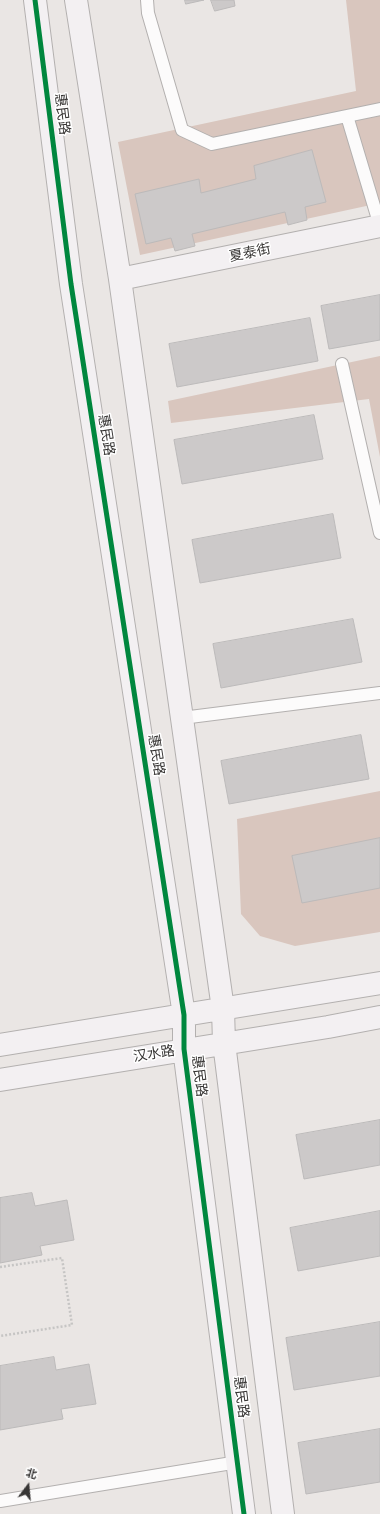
<!DOCTYPE html>
<meta charset="utf-8">
<style>
body{margin:0}
#map{position:relative;width:380px;height:1514px;overflow:hidden;background:#eae6e4;font-family:"Roboto Serif","Noto Sans SC",serif}
canvas{display:block}
.north{position:absolute;left:8px;top:1466px;width:40px;height:40px;-webkit-text-stroke:3px #fff;paint-order:stroke;rotate:16deg;font-size:11px;font-weight:700;line-height:16px;text-align:center;color:#373534}
.north::after{content:'';display:block;margin:auto;width:14px;height:18px;background:#373534;clip-path:polygon(50% 0,100% 100%,50% 72%,0 100%)}
</style>
<div id="map">
<canvas width="380" height="1514"></canvas>
<div class="north">北</div>
</div>
<script>
const ctx = document.querySelector('canvas').getContext('2d');
ctx.lineJoin = 'round';
function fill(path, color) { ctx.fillStyle = color; ctx.fill(path, 'evenodd'); }
function trace(path, color, width, dash) { ctx.strokeStyle = color; ctx.lineWidth = width; ctx.lineCap = dash ? 'butt' : 'round'; ctx.setLineDash(dash || []); ctx.stroke(path); }
function write(font, color, halo, rows, align = 'center') {
  ctx.font = font + ' "Roboto Serif","Noto Sans SC",serif'; ctx.lineWidth = 3; ctx.setLineDash([]); ctx.textBaseline = 'middle'; ctx.strokeStyle = halo; ctx.fillStyle = color; for (const [text, x, y, turn = 0] of rows) {
    ctx.save(); ctx.translate(x, y); ctx.rotate((+turn || 0) * Math.PI / 180); ctx.textAlign = isNaN(turn) ? turn : align; if (halo) ctx.strokeText(text, 0, 0); ctx.fillText(text, 0, 0); ctx.restore();
  }
}
const forest = new Path2D(`
 M 346,0 L 380,0 L 380,203 L 140,255 L 118,142 L 356,91 Z
 M 380,356 L 380,457 L 369,399 L 171,423 L 168,401 Z
 M 380,791 L 380,932 L 295,946 L 260,936 L 241,914 L 237,819 Z`);
const building = new Path2D(`
 M 185,0 L 204,0 L 186,4 Z
 M 211,0 L 234,0 L 235,6 L 215,11 Z
 M 312,150 L 326,202 L 305,207 L 307,220 L 288,225 L 285,212 L 192,234 L 195,246 L 175,251 L 171,238 L 146,244 L 135,194 L 199,179 L 201,193 L 256,179 L 254,166 Z
 M 380,295 L 380,340 L 329,349 L 321,306 Z
 M 310,318 L 318,361 L 177,387 L 169,344 Z
 M 314,415 L 323,459 L 182,484 L 174,440 Z
 M 333,514 L 341,558 L 200,583 L 192,540 Z
 M 353,619 L 362,662 L 221,688 L 213,644 Z
 M 361,735 L 369,779 L 229,804 L 221,761 Z
 M 380,838 L 380,888 L 302,903 L 292,856 Z
 M 380,1120 L 380,1165 L 304,1179 L 296,1135 Z
 M 32,1193 L 35,1206 L 67,1200 L 74,1240 L 40,1246 L 42,1255 L 0,1263 L 0,1198 Z
 M 380,1211 L 380,1256 L 298,1271 L 290,1228 Z
 M 380,1322 L 380,1376 L 294,1390 L 286,1338 Z
 M 54,1357 L 56,1370 L 89,1364 L 96,1404 L 61,1409 L 63,1419 L 0,1430 L 0,1366 Z
 M 380,1429 L 380,1482 L 306,1494 L 298,1443 Z`);
const path = new Path2D(`
 M 0,1267 L 62,1258 L 72,1325 L 0,1336`);
const lane = new Path2D(`
 M 147,0 L 148,13 L 182,130 L 212,144 L 380,109
 M 347,116 L 380,226
 M 342,364 L 380,533
 M 182,718 L 380,693
 M 0,1501 L 238,1462`);
const secondary = new Path2D(`
 M 35,0 L 71,284 L 184,1015 L 184,1049 L 244,1514
 M 76,0 L 120,279 L 223,1009 L 224,1043 L 283,1514
 M 120,279 L 380,226
 M 0,1045 L 380,983
 M 0,1080 L 328,1027 L 380,1017`);
const cycleway = new Path2D(`
 M 35,0 L 71,284 L 184,1015 L 184,1049 L 244,1514`);
const streetNames = [
 ["惠民路",62,114,83],
 ["夏泰街",250,253,-12],
 ["惠民路",106,435,81],
 ["惠民路",156,755,81],
 ["汉水路",154,1054,-9],
 ["惠民路",199,1076,83],
 ["惠民路",241,1397,83]
];
fill(forest, '#d9c6be');
fill(building, '#ccc9c9');
trace(building, '#bcbaba', 1);
trace(lane, '#b3b0af', 14);
trace(secondary, '#b3b0af', 24);
trace(path, '#c6c5c4', 2.5, [2, 2]);
trace(lane, '#fcfbfb', 12);
trace(secondary, '#f3f0f2', 22);
trace(cycleway, '#00873e', 5);
write('14px', '#373534', '#fff', streetNames);
</script>
